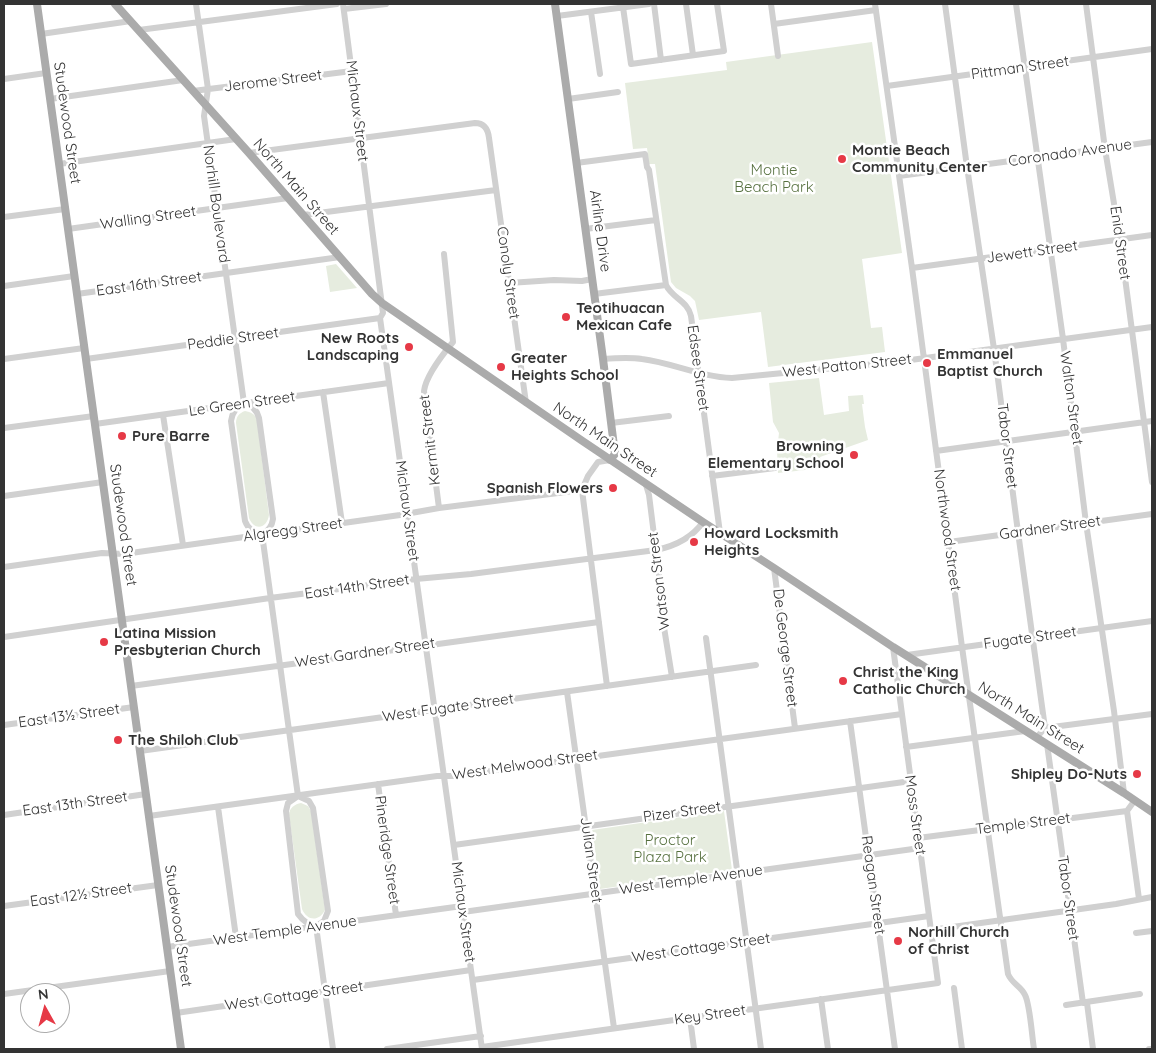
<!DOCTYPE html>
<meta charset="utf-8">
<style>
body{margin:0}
#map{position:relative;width:1156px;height:1053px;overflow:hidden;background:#fff;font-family:Quicksand,sans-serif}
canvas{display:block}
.frame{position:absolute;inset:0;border:5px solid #333;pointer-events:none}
.north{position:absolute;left:20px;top:983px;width:50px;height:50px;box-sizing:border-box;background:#fff;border:1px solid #adadad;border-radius:50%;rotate:353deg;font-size:14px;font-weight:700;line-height:20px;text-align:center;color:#333}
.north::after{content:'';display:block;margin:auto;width:18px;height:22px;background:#e63946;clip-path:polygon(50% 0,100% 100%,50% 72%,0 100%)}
</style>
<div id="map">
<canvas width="1156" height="1053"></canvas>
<div class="frame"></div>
<div class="north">N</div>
</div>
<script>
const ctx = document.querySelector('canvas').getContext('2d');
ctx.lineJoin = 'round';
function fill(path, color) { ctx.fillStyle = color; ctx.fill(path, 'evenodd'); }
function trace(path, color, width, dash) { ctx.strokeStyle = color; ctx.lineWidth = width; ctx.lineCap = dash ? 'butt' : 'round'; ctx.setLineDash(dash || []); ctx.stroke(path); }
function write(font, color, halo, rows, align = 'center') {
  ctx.font = font + ' Quicksand,sans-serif'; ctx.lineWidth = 5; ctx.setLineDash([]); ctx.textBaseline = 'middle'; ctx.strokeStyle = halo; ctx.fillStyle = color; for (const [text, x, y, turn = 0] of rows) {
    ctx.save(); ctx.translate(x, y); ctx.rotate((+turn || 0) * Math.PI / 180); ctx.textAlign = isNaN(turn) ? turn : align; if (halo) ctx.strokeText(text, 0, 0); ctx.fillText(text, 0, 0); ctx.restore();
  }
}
const green = new Path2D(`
 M 872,42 L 902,253 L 862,259 L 871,328 L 882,327 L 885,352 L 768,367 L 761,312 L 699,320 L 695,301 L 690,296 L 676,288 L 671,282 L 655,164 L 649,164 L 647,148 L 633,149 L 625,83 L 727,70 L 726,62 Z
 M 336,264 L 357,288 L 330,292 L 326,266 Z
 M 819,378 L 824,415 L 849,411 L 848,396 L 863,395 L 864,404 L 862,404 L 865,427 L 868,440 L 820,457 L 823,468 L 778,473 L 777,450 L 779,433 L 773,422 L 769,383 Z
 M 245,411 C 251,412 255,414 257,420 L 269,515 C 267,529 254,531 249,518 L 236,423 C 236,417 239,413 245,411 Z
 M 301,803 L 308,806 L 311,811 L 325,910 C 319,922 307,921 302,909 L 289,815 C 289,808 295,804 301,803 Z
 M 724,811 L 732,870 L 600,889 L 592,830 Z`);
const minor = new Path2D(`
 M 196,4 L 208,89 L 204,116 L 244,403
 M 343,4 L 383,313 L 380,318 L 482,1049
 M 654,4 L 661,60
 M 686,4 L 693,55
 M 771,4 L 778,56
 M 875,4 L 912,268 L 962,647 L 1008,974 C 1012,984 1021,986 1025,995 C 1030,1004 1032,1037 1034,1049
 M 945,4 L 967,167 L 994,349 L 1018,532 L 1045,728 L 1036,738
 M 1016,4 L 1063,339 L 1086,523 L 1114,711 L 1124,793
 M 1086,4 L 1105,149 L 1120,240 L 1152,482
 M 623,7 L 631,64 L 724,51 L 717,4
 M 344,9 L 386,4
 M 591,12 L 600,74
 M 557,16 L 649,4
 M 774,24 L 876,10
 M 139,30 L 337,4
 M 41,34 L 131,21
 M 4,79 L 46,73
 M 887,86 L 1152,49
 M 193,91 L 352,71
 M 50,99 L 183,80
 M 568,99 L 618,92
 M 249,153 L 475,123 C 484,123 488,129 489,138 L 526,403
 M 576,163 L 645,154 L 647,167 L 649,170 L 666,285 C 672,298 688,301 691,316 L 720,533
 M 59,164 L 236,139
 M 899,176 L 1152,142
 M 303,215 L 496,190
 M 4,217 L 65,209
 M 68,229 L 288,198
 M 585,229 L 656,220
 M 912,268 L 1152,235
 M 509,283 L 554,280 L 582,281 L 592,279
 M 4,286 L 74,276
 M 77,294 L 340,257
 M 594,294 L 666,285
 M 4,359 L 84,348
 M 86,359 L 380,318
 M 603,359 C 616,358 629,357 642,359 C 673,363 701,377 732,378 L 896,362 L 1152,327
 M 323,392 L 342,523
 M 244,403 C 252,405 257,410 259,418 L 273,519 C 272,526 269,531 262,534 C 253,533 248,529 245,521 L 231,421 C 232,412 236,407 244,403 Z
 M 163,415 L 183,545
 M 611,423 L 669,416
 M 95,424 L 389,383
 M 4,428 L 94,416
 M 936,451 L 1152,421
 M 712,476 L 775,468
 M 646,485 L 649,495 L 660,583 L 662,615 L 672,677
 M 4,496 L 103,482
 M 439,508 L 424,391 C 426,375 443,354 453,342 L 444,254
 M 262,534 L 298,796
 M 949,542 L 1152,514
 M 4,567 L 102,553 L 124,554 L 400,515 L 439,508 L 582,490
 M 774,568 L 795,728
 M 4,637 L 270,598 L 416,579 L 471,574 L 656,550 C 675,546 692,538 703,522
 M 706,638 L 761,1049
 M 907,655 L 1152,621
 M 131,686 L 599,622
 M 607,686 L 582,490 L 588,476 L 598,462 L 610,460
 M 567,692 L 614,1028
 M 850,721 L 895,1049
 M 4,725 L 134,707
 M 1045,728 L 1152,714
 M 1047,744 L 1083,1003 L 1087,1003 L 1093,1049
 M 906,747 L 1025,731
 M 140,751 L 756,665
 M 378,784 L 396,915
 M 298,796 L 309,801 L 313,808 L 328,911 L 324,921 L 316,926 C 308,925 303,921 298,914 L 286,811 L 288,803 Z
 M 1135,800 L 1127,811 L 1139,899
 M 218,807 L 236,937
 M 4,815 L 146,794
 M 149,816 L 437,776 L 453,776 L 902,714
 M 918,838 L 1127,811
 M 454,845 L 911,781
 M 4,906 L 158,885
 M 463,912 L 920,848
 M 316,926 L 333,1049
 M 931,930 L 1116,904 L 1152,897
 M 1136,933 L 1152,931
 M 167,947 L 462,906
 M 473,980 L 929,916
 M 954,988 L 962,1049
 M 4,994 L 170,971
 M 821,999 L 828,1049
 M 1066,1005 L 1140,994
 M 176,1013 L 471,970
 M 690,1018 L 694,1049
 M 482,1047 L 938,983 L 893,647
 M 387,1049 L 481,1036
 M 1149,1049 L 1152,1049`);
const major = new Path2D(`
 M 37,4 L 181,1049
 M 115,4 L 249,153 L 372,294 L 382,303 L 581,440 L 703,522 L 774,568 L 893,647 L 1124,793 L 1152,812
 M 555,4 L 603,359 L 615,454 L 610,460`);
const markers = [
 [842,159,5,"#e63946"],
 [566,317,5,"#e63946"],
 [409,347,5,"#e63946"],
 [927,363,5,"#e63946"],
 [501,367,5,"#e63946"],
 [122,436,5,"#e63946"],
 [854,455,5,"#e63946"],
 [613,488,5,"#e63946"],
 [694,542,5,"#e63946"],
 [104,642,5,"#e63946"],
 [843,681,5,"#e63946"],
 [118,740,5,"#e63946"],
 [1137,774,5,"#e63946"],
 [898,941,5,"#e63946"]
];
const streetNames = [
 ["Pittman Street",1020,68,-8],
 ["Jerome Street",273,81,-7],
 ["Michaux Street",357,111,83],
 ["Studewood Street",67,123,82],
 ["Coronado Avenue",1070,153,-8],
 ["North Main Street",296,187,49],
 ["Norhill Boulevard",216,204,82],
 ["Walling Street",148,218,-8],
 ["Airline Drive",600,231,82],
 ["Enid Street",1120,243,82],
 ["Jewett Street",1032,252,-8],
 ["Conoly Street",508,273,82],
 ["East 16th Street",149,284,-8],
 ["Peddie Street",233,339,-8],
 ["West Patton Street",847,366,-6],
 ["Edsee Street",698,368,82],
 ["Walton Street",1071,398,82],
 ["Le Green Street",242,404,-8],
 ["Kermit Street",430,440,-97],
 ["North Main Street",605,440,34],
 ["Tabor Street",1007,446,83],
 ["Michaux Street",407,511,82],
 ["Studewood Street",123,525,82],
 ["Gardner Street",1050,528,-8],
 ["Algregg Street",293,530,-8],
 ["Northwood Street",947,530,82],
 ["Watson Street",659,581,-97],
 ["East 14th Street",357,587,-8],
 ["Fugate Street",1030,638,-8],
 ["De George Street",785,648,83],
 ["West Gardner Street",365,653,-8],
 ["West Fugate Street",448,708,-8],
 ["East 13½ Street",69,716,-8],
 ["North Main Street",1031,718,32],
 ["West Melwood Street",525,765,-8],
 ["East 13th Street",75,804,-8],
 ["Pizer Street",682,812,-8],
 ["Moss Street",915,815,82],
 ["Temple Street",1023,824,-7],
 ["Pineridge Street",387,850,82],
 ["Julian Street",591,860,82],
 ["West Temple Avenue",691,880,-8],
 ["Reagan Street",873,885,82],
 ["East 12½ Street",81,895,-8],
 ["Tabor Street",1068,898,82],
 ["Michaux Street",463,912,82],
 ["Studewood Street",178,926,82],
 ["West Temple Avenue",285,931,-8],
 ["West Cottage Street",701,948,-8],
 ["West Cottage Street",294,996,-8],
 ["Key Street",710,1015,-8]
];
const poiNames = [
 ["Montie Beach",852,150],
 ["Community Center",852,167],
 ["Teotihuacan",576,308],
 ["Mexican Cafe",576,325],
 ["New Roots",399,338,"right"],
 ["Landscaping",399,355,"right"],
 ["Emmanuel",937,354],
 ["Baptist Church",937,371],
 ["Greater",511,358],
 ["Heights School",511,375],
 ["Pure Barre",132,436],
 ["Browning",844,446,"right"],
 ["Elementary School",844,463,"right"],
 ["Spanish Flowers",603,488,"right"],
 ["Howard Locksmith",704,533],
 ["Heights",704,550],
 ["Latina Mission",114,633],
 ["Presbyterian Church",114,650],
 ["Christ the King",853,672],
 ["Catholic Church",853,689],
 ["The Shiloh Club",128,740],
 ["Shipley Do-Nuts",1127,774,"right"],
 ["Norhill Church",908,932],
 ["of Christ",908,949]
];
const parkNames = [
 ["Montie",774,170],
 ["Beach Park",774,187],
 ["Proctor",670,840],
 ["Plaza Park",670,857]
];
fill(green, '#e6ecdf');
trace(minor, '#d0d0d0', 6);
trace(major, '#ababab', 8);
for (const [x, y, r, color] of markers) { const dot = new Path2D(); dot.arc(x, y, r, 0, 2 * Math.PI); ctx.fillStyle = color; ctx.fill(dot); trace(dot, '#fff', 2); }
write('15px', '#333', '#fff', streetNames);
write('bold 15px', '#333', '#fff', poiNames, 'left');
write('15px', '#56703f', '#fff', parkNames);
</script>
